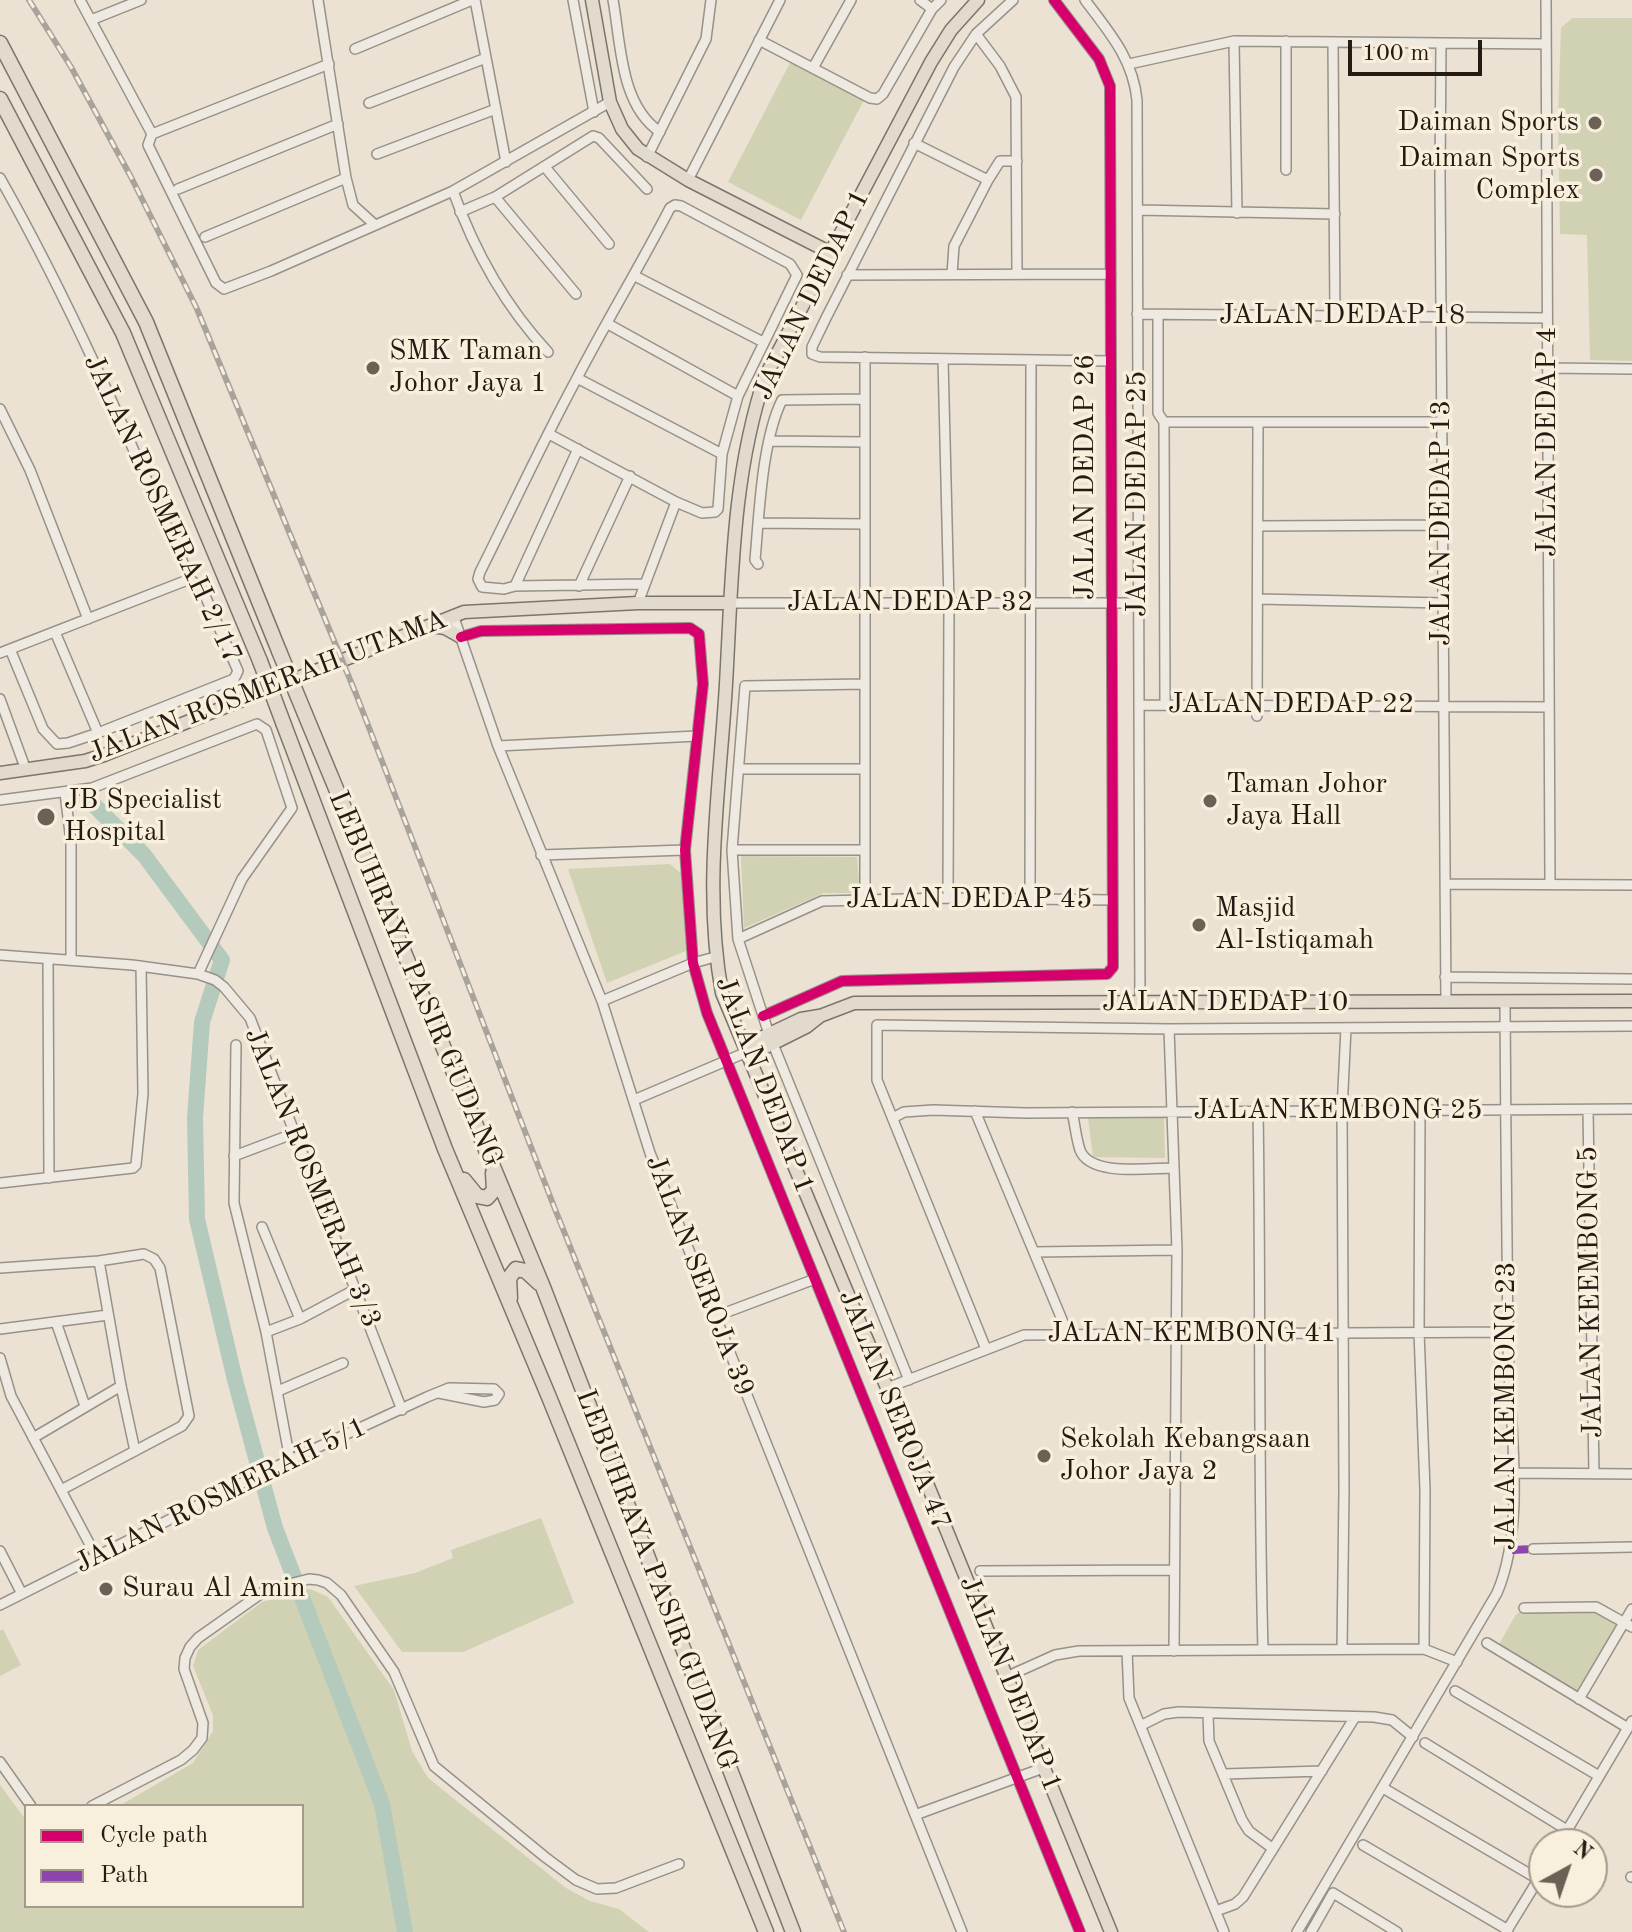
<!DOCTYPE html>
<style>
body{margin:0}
#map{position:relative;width:1632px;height:1932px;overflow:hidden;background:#ebe2d3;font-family:"Old Standard TT",serif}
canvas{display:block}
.legend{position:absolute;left:24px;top:1804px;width:280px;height:104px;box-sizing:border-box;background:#f8efdc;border:2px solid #a49a8c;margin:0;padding:10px 14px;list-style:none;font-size:24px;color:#261b14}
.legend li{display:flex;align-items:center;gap:16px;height:40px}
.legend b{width:40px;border:2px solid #a49a8c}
.north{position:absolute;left:1528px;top:1828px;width:80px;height:80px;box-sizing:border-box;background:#f8efdc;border:2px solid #a49a8c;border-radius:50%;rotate:40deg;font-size:22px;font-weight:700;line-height:32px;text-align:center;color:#261b14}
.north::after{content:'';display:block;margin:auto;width:28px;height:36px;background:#6b6157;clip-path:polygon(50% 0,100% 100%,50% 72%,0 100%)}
.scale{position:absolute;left:1348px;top:40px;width:134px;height:36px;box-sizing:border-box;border:4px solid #261b14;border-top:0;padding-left:10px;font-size:24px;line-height:28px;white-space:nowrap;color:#261b14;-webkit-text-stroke:6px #f8efdc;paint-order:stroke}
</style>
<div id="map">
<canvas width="1632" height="1932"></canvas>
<ul class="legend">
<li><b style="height:10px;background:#d6006c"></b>Cycle path</li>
<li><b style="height:10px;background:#8e44ad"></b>Path</li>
</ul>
<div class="north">N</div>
<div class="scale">100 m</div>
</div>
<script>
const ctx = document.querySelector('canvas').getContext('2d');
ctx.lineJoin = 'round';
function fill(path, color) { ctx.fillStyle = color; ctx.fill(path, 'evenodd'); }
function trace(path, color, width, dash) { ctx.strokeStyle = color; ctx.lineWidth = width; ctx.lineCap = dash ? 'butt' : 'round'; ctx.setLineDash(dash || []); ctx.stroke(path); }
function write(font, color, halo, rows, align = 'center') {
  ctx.font = font + ' "Old Standard TT",serif'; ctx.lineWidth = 7; ctx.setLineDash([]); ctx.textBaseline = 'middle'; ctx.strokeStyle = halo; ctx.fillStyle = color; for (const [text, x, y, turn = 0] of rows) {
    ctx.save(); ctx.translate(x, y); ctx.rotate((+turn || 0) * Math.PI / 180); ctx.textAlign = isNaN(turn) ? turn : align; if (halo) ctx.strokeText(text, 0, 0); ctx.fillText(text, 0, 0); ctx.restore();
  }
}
const green = new Path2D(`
 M 1572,18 L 1632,18 L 1632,361 L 1590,360 L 1587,235 L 1560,234 L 1558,116 L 1561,28 Z
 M 791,61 L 864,100 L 801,220 L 728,182 Z
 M 741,856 L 857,857 L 860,893 L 824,893 L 744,928 Z
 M 670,864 L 682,874 L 686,951 L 607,983 L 568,869 Z
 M 1088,1118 L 1164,1118 L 1165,1158 L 1093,1157 Z
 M 541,1518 L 574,1603 L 463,1652 L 402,1652 L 354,1586 L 415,1573 L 453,1558 L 451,1550 Z
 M 310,1589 L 328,1597 L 394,1690 L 412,1751 L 428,1778 L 566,1888 L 590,1901 L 619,1909 L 649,1932 L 0,1932 L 0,1785 L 26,1820 L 26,1906 L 302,1906 L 302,1806 L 119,1806 L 193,1763 L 213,1731 L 213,1715 L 193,1666 L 198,1650 L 262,1602 Z
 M 1596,1607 L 1624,1622 L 1579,1699 L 1497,1648 L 1515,1616 L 1524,1608 Z
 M 3,1629 L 21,1665 L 0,1676 L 0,1631 Z`);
const river = new Path2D(`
 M 88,799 L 144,855 L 222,960 L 202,1022 L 195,1118 L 197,1219 L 235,1380 L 275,1528 L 382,1804 L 405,1932`);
const minor = new Path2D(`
 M 80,0 L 152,134 L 148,145 L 216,283 L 224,289 L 271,271 L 453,191 L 610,102
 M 318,0 L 346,178 L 353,205 L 375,225
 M 475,0 L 506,162
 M 573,0 L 594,112
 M 613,0 C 621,44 620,105 660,132
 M 920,0 L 932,9
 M 1013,0 L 976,34 L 954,67 L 826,318 L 812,347 L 812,354 L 820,357 L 1110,361
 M 1085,0 C 1109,32 1133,59 1137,100 L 1140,1003
 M 1546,0 L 1550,884
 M 91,20 L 141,0
 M 976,34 L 1000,66 L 1016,97 L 1017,274
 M 759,40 L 870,98 L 877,99 L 883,94 L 932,9 L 941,0
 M 1234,41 L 1237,213
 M 1333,42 L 1335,316
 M 1441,43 L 1440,177 L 1446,1002
 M 355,49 L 472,0
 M 1129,64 L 1234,41 L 1546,44
 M 813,68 L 851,0
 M 369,103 L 486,58
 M 152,134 L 329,64
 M 914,143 L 988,180
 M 377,154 L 496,109
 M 647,157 L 706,39 L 711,0
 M 545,167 L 609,244
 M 1286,170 L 1286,41
 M 0,178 C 73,307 131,443 190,579 L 203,591 L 238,671 L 234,679 L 98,733 L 68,743 L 57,744 L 43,729 L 10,649
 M 688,180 L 780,0
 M 178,189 L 338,124
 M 453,191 C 474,250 505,306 548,352
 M 495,197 L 576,294
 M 1138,210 L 1335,214
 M 460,212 L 495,197 L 593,136 L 599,138 L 647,189
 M 205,237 L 346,178
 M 952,274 L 954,246 L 988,180 L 1000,161 L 1017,161
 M 847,275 L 1111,274
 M 635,276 L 763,342
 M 1137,314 L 1547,318
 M 1158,315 L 1158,413 L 1164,422
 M 608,324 L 738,396
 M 865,357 L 865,899
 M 943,359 L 949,603 L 948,898
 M 1548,368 L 1632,369
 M 577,378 L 722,454
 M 0,409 L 30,470 L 88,619
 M 1164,422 L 1165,704
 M 1164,422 L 1441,422
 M 549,434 L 676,502 L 702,513 L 715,512 L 718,509 L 722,454 L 738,396 L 797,275 L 790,264 L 681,206 L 675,205 L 670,208 C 640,266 606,322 576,380 C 542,443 512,508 480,572 L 478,579 L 482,587 L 504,589 L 515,586 L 644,584
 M 770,441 L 865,442
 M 759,523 L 865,524
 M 1258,526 L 1442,525
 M 758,564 L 755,560 C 759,515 762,440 782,400 L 865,399
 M 515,586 L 578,449
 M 579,586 L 630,476
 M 1258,599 L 1443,603
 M 638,603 L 676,502
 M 729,603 L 1138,603
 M 453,615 L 498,746 L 602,1001 L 650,1153 L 962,1932
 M 55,632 L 98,733
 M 461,637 L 481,631 L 690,628 L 699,634 L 703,684 L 685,850 L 693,963 L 707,1013 L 1080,1932
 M 0,653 L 190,579
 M 0,699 L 26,770
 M 1139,705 L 1549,707
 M 1257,716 L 1258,424
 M 498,746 L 697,736
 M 740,769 L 865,769
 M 65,793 L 71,841 L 71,960
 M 0,800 L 92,788 L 257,724 L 266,730 L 292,808 L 242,879 L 198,974
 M 732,850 L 865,850
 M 541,855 L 685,850
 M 1445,884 L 1632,885
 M 1030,900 L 1031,360
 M 738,939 L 822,901 L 948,898 L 1112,900
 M 0,955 L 132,965 L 198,974 L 215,980 L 224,987 L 250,1018 L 402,1410
 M 48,959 L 49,1178
 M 1445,977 L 1632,979
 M 602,1001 L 693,963 L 715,957
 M 763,1016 L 842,981 L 1107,974 L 1113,967 L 1110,86 L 1099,59 L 1054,0
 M 1169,1029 L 1177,1250 L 1174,1651
 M 769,1034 L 738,939 L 732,850 L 745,686 L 864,684
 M 773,1044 L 909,1380
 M 236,1045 L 234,1203 L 266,1332 L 290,1460
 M 634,1100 L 747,1052
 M 1588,1110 L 1594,1474
 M 975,1111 L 1068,1334
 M 1258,1111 C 1261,1291 1258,1470 1263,1650
 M 1420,1111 L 1419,1332 L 1425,1490 L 1424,1649
 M 1072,1112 C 1075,1124 1076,1138 1080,1150 C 1090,1177 1149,1168 1174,1168
 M 893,1118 L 904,1112 L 933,1110 L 1026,1113 L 1632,1109
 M 234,1156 L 295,1133
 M 0,1183 L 133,1168 L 136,1165 L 143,1094 L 141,966
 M 262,1227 L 300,1319
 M 1035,1252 L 1177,1250
 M 99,1261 L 121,1386 L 135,1451
 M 0,1268 L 99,1261 L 144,1254 L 154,1259 L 160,1268 L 189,1416 L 182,1426 L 61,1490
 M 714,1317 L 815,1279
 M 56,1322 L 85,1406
 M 0,1329 L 108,1315
 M 266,1332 L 300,1319 L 356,1289
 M 986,1349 L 877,1080 L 877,1025 L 1169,1029 L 1632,1026
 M 0,1358 L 11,1396 L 96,1556
 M 887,1388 L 1024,1335 L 1508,1332
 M 278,1391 L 343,1363
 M 33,1438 L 121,1386
 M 1513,1473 L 1632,1474
 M 1533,1549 L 1632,1547
 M 0,1551 L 22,1594
 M 980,1571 L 1173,1570
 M 0,1605 L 262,1473 L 427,1397 L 449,1388 L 494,1389 L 499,1394 L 495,1400 L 484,1402 L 439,1393
 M 1524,1608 L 1596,1607 L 1632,1627
 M 1487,1643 L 1628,1728
 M 1342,1649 L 1344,1490 L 1342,1110 L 1346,1028
 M 1127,1651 L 1129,1698 L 1224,1932
 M 1006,1677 L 1055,1655 L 1079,1651 L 1424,1649 L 1457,1662
 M 1455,1691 L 1599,1776
 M 1579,1699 L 1632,1609
 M 1208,1714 L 1209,1741 L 1242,1820 L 1249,1831 L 1272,1848
 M 1142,1725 L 1164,1714 L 1179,1712 L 1374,1717 L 1392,1720 L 1413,1737
 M 1425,1743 L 1567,1830
 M 0,1762 L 31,1806
 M 1224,1774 L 1322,1771
 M 1383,1788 L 1538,1879
 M 92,1806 L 181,1760 L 193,1750 L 202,1738 L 203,1723 L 184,1669 L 185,1658 L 190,1647 L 198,1638 L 266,1590 L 309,1579 L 318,1580 L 327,1583 L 341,1595 L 394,1672 L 434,1766 L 545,1857 L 576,1880 L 597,1889 L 616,1888 L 679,1864
 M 915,1815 L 1043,1768
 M 1559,1844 L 1632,1721
 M 1363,1845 L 1508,1930
 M 1631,1877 L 1632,1877
 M 1216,1911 L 1235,1904 L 1243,1897 L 1355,1717
 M 1297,1932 L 1497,1593 C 1527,1523 1509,1421 1508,1345 C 1506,1231 1506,1117 1505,1003
 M 1311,1932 L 1333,1893 L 1397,1932
 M 1506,1932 L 1544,1870`);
const major = new Path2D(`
 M 592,0 L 610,102 L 622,129 L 638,149 L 688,180 L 831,253
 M 978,0 L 951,30 L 931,62 L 765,377 C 732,476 732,580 726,684 C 720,787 703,890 722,993 L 946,1529 L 1111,1932
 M 431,626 L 445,628 L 461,637
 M 0,773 L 85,761 L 104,755 L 464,612 L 638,603 L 729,603
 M 744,1046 L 801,1019 L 819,1016
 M 748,1056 L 806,1027 L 820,1016 L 854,1003 L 1632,1001`);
const highway = new Path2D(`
 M 0,43 L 146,322 L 279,651
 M 0,99 L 123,333 L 260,661
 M 305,714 L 543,1287 L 793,1932
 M 284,725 L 445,1149 L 549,1397 L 766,1932
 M 464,1180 L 477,1196 L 487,1198 L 494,1190 L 493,1173
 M 510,1298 L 509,1278 L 516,1269 L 526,1271 L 539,1283`);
const rail = new Path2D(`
 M 29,0 L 71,67 L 131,177 L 197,309 L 356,694 L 553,1204 L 844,1932`);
const highwayBridge = new Path2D(`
 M 279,651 L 305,714
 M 260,661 L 284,725`);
const quiet = new Path2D(`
 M 1512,1550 L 1533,1549`);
const cycleway = new Path2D(`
 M 461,637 L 481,631 L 690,628 L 699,634 L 703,684 L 685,850 L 693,963 L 707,1013 L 1080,1932
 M 763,1016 L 842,981 L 1107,974 L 1113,967 L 1110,86 L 1099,59 L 1054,0`);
const markers = [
 [1595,123,8,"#6b6157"],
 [1596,175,8,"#6b6157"],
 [373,368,8,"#6b6157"],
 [1210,801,8,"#6b6157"],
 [46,817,10,"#6b6157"],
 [1199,925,8,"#6b6157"],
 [1044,1456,8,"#6b6157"],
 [106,1589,8,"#6b6157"]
];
const poiNames = [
 ["Daiman Sports",1579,123,"right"],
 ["Daiman Sports",1580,159,"right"],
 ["Complex",1580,191,"right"],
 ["SMK Taman",389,352],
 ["Johor Jaya 1",389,384],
 ["Taman Johor",1226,785],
 ["Jaya Hall",1226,817],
 ["JB Specialist",64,801],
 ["Hospital",64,833],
 ["Masjid",1215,909],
 ["Al-Istiqamah",1215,941],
 ["Sekolah Kebangsaan",1060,1440],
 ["Johor Jaya 2",1060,1472],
 ["Surau Al Amin",122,1589]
];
const streetNames = [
 ["JALAN DEDAP 1",812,295,-64],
 ["JALAN DEDAP 18",1342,316],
 ["JALAN DEDAP 4",1548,442,-90],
 ["JALAN DEDAP 26",1086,477,-90],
 ["JALAN DEDAP 25",1138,494,-90],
 ["JALAN ROSMERAH 2/17",162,509,65],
 ["JALAN DEDAP 13",1442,523,-90],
 ["JALAN DEDAP 32",910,603],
 ["JALAN ROSMERAH UTAMA",268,687,-21],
 ["JALAN DEDAP 22",1291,705],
 ["JALAN DEDAP 45",969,900],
 ["LEBUHRAYA PASIR GUDANG",415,979,67],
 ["JALAN DEDAP 10",1225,1003],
 ["JALAN DEDAP 1",764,1085,69],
 ["JALAN KEMBONG 25",1338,1111],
 ["JALAN ROSMERAH 3/3",312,1178,68],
 ["JALAN SEROJA 39",699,1276,69],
 ["JALAN KEEMBONG 5",1591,1292,-91],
 ["JALAN KEMBONG 41",1192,1334],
 ["JALAN KEMBONG 23",1507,1406,-90],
 ["JALAN SEROJA 47",894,1410,68],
 ["JALAN ROSMERAH 5/1",221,1496,-26],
 ["LEBUHRAYA PASIR GUDANG",656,1580,69],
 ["JALAN DEDAP 1",1010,1684,68]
];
fill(green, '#d0d2b3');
trace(river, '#b4cabc', 16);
trace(minor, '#979187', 12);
trace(major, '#7b756d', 15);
trace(highway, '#7b756d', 17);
trace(minor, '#eeeae2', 9);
trace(major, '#e1dacd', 12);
trace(highway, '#e1dacd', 14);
trace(rail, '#a8a49d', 6);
trace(rail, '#f8efdc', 3, [9]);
trace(highwayBridge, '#7b756d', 17, []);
trace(highwayBridge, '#e1dacd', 14);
trace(quiet, '#8e44ad', 8, [16, 8]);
trace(cycleway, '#d6006c', 10);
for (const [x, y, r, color] of markers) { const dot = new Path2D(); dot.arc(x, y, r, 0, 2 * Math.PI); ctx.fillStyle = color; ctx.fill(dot); trace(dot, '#f8efdc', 3); }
write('28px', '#261b14', '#f8efdc', poiNames, 'left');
write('28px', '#261b14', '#f8efdc', streetNames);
</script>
